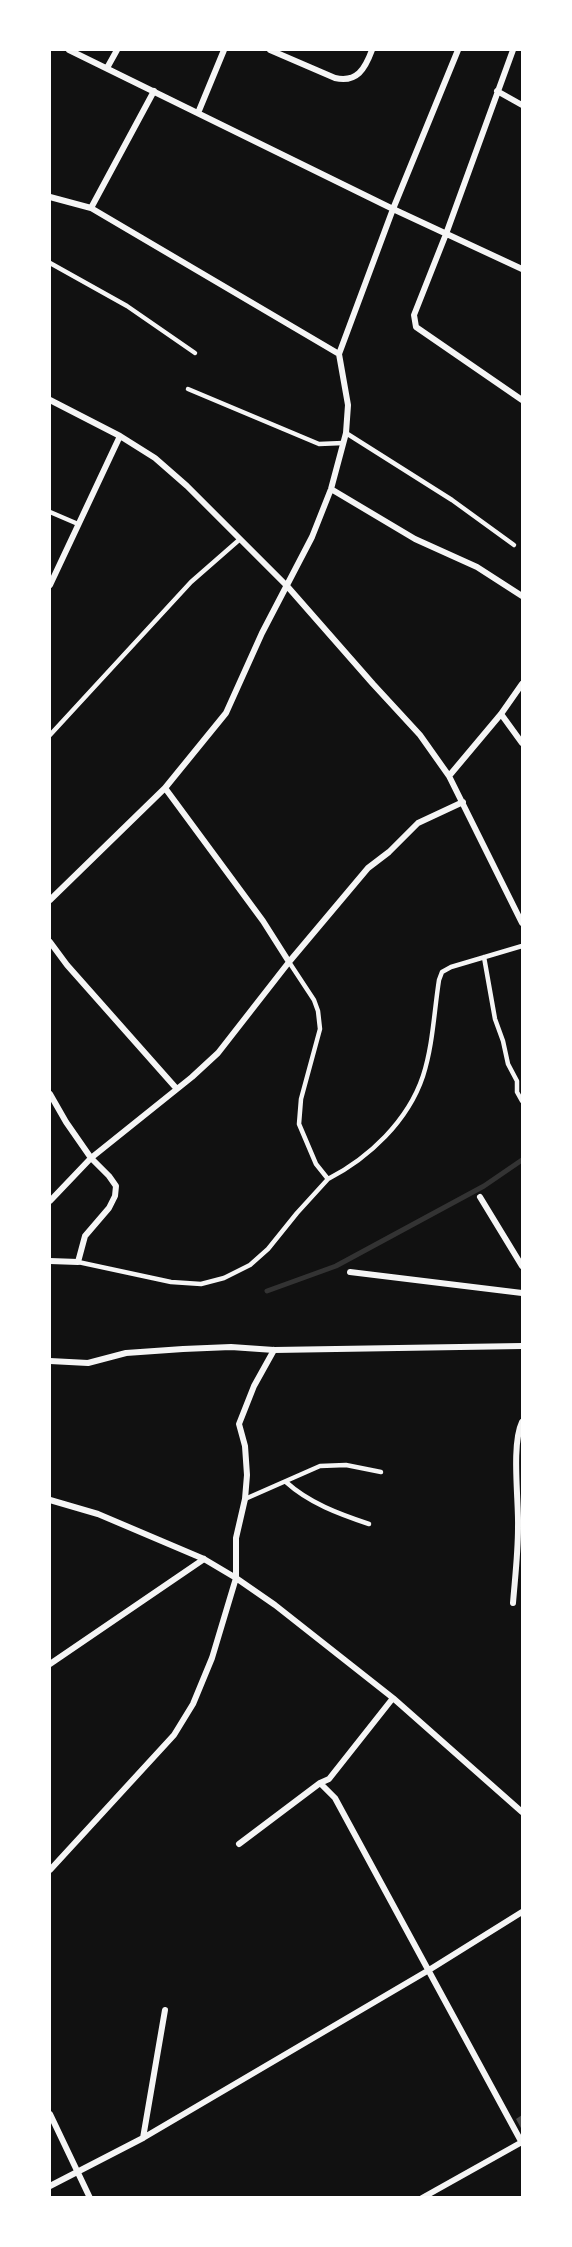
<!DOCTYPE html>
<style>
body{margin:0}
#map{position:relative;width:572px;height:2247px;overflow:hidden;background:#111;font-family:"Crimson Pro",serif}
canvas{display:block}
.frame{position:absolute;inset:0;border:51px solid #fff;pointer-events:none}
</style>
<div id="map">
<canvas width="572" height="2247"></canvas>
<div class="frame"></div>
</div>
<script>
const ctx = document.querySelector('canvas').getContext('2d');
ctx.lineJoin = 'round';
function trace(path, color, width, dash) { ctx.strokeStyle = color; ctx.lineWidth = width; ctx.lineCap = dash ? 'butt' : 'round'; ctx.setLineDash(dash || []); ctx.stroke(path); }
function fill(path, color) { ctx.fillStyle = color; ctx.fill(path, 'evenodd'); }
const stream = new Path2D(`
 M 267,1291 L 336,1266 L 484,1186 L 522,1160`);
const building = new Path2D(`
 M 522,2115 L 522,2130 L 516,2119 Z`);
const service = new Path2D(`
 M 50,263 L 127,306 L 195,353
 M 188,389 L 319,444 L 343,443
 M 346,433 L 452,500 L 514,545
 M 50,512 L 78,524
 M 50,735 L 191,582 L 239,540
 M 484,957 L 495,1019 L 503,1041 L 508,1064 L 517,1081 L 517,1092 L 522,1101
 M 328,1179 C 369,1158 408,1121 423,1076 C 433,1045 434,1012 439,980 L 442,972 L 451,967 L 522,946
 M 78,1262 L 171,1282 L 201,1284 L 224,1278 L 250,1265 L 268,1249 L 297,1213 L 328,1179 L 316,1164 L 299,1124 L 301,1099 L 320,1029 L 318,1011 L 314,1000 L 289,962
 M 286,1482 C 309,1503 339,1514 369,1524
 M 245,1499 L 320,1466 L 346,1465 L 381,1472`);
const minor = new Path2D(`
 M 69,50 L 393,209 L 522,269
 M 270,50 L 335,78 C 357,83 365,69 372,50
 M 513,50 L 446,234 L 414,315 L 416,327 L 522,400
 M 107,68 L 117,50
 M 497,91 L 522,105
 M 198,113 L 224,50
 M 50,197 L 91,208 L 339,354
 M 91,208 L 154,91
 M 50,400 L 120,436 L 155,458 L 187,486 L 287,586 L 373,684 L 420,735 L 449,776 L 522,923
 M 331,489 L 415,539 L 477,567 L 522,596
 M 50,585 L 120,436
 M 501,714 L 522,743
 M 449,776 L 501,714 L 522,684
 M 165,788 L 263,921 L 289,962
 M 50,900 L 165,788 L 226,713 L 262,633 L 312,537 L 331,489 L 346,433 L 348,405 L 339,354 L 393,209 L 458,50
 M 50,942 L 67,965 L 176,1088
 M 50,1094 L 66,1122 L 91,1158 L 109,1176 L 116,1186 L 115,1196 L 109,1208 L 85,1236 L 78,1262 L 50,1261
 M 480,1197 L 522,1266
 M 50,1201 L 91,1158 L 192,1077 L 218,1053 L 289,962 L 368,868 L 389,852 L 418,823 L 463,802
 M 350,1272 L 522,1293
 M 50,1361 L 88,1363 L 126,1353 L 183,1349 L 231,1347 L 274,1350 L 522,1346
 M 50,1500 L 98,1514 L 204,1559 L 236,1578 L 275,1605 L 393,1698 L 522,1812
 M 513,1603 C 515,1578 518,1553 518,1528 C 519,1502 511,1445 522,1422
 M 50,1664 L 204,1559
 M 393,1698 L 329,1779 L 320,1783 L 335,1798 L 522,2143
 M 239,1844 L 320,1783
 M 50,1870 L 174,1735 L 193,1704 L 212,1658 L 236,1578 L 236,1538 L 245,1499 L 247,1475 L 245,1446 L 239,1424 L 254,1386 L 274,1350
 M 50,2114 L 90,2198
 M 143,2138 L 165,2010
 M 50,2186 L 143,2138 L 429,1970 L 522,1912
 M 422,2198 L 522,2142`);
trace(stream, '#333', 5);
fill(building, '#4a4a4a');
trace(service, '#f5f5f5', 4.5);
trace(minor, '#f5f5f5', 6);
</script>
